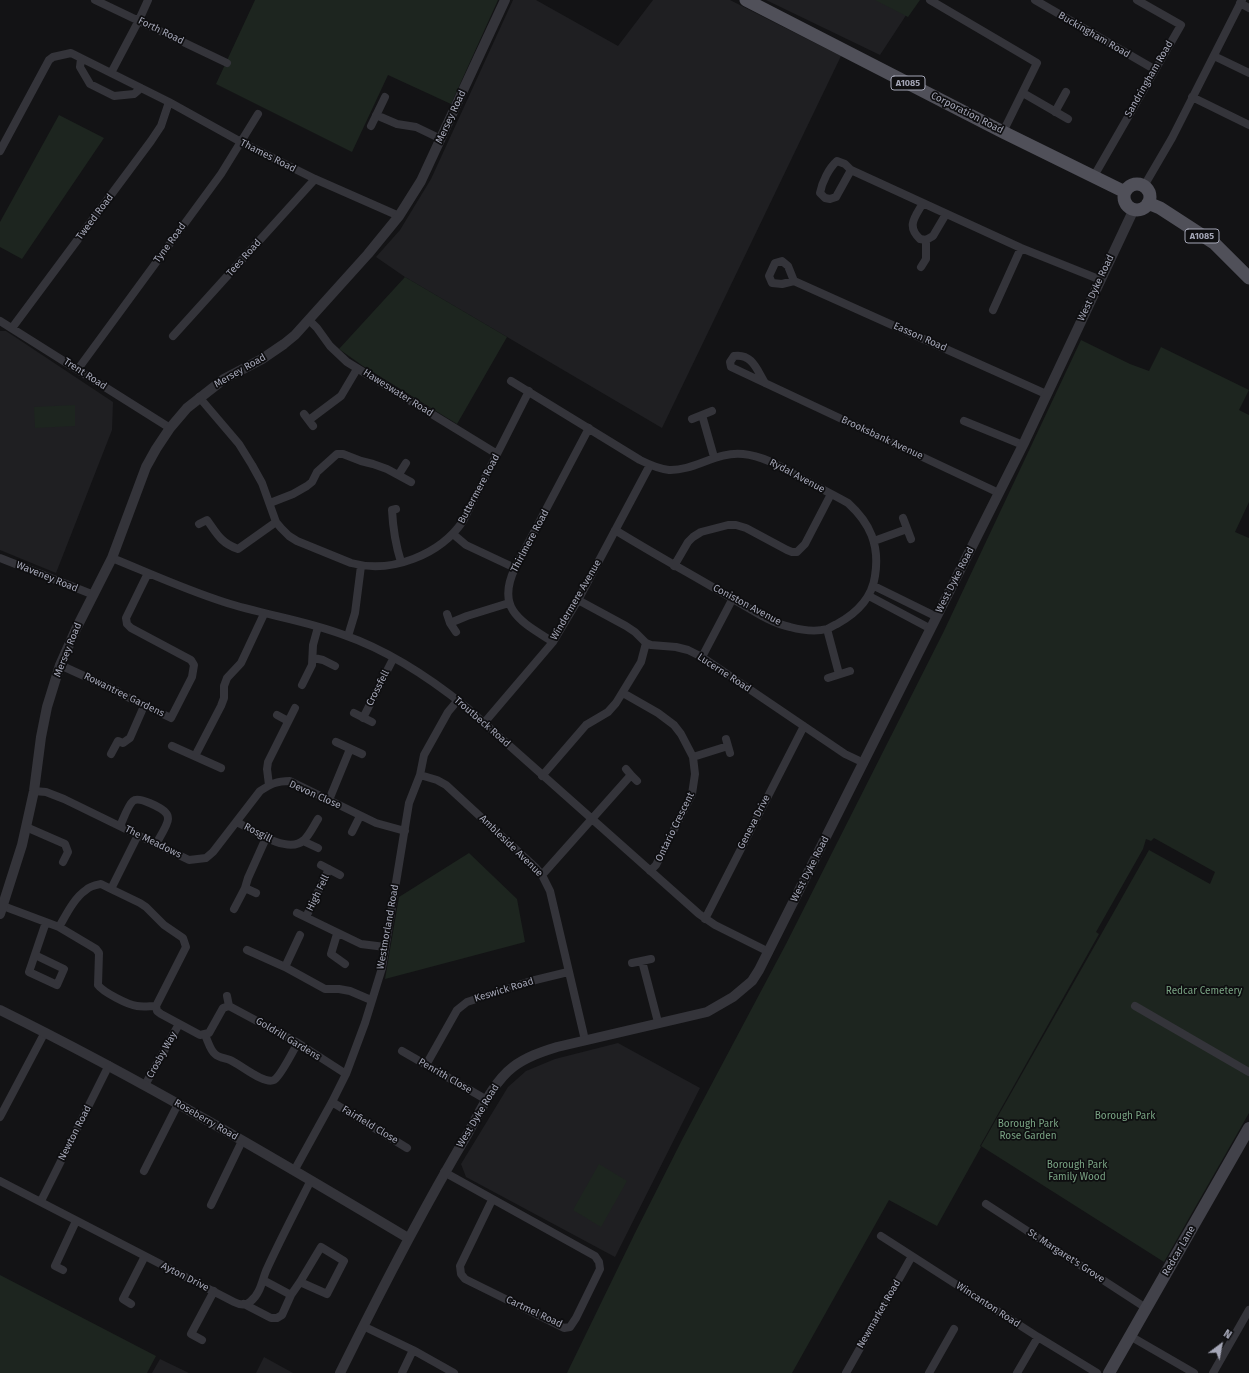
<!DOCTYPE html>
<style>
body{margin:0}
#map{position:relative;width:1249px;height:1373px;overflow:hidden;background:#131315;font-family:"Fira Sans",sans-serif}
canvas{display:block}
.north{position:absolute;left:1201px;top:1325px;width:40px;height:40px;-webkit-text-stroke:3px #0e0e10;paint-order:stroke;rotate:32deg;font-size:11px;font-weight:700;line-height:16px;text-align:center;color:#a4a6b6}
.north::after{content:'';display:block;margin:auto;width:14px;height:18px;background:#a4a6b6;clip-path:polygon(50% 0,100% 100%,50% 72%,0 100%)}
</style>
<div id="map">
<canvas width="1249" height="1373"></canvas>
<div class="north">N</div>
</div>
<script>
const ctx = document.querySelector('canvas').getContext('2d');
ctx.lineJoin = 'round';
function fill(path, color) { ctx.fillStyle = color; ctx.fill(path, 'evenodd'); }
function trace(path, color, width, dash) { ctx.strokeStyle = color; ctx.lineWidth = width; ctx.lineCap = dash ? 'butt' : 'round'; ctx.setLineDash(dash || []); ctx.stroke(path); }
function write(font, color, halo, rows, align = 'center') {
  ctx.font = font + ' "Fira Sans",sans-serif'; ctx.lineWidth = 3.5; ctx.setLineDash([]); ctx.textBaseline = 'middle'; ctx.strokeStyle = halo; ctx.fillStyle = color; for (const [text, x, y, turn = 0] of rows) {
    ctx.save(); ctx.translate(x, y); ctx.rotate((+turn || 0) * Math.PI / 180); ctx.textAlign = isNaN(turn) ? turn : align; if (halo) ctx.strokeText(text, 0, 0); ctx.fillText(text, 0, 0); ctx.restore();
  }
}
const built = new Path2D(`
 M 513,0 L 536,0 L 618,46 L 653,0 L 730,0 L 841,56 L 662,428 L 405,277 L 376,257 L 400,230 L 431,179 Z
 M 766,0 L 916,0 L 880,55 Z
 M 0,331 L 6,331 L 113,402 L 112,430 L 56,573 L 0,550 Z
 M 618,1043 L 700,1088 L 615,1257 L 466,1177 L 461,1164 L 508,1087 L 526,1071 L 555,1059 Z
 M 264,1357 L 293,1373 L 256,1373 Z
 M 160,1359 L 189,1373 L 152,1373 Z`);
const green = new Path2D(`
 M 255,0 L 498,0 L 451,104 L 388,75 L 352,152 L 216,84 Z
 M 875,0 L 920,0 L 908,17 Z
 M 59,115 L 104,138 L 22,259 L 0,247 L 0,222 Z
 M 405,277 L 507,337 L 457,424 L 363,366 L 339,349 Z
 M 1081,340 L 1130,364 L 1149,371 L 1161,347 L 1249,390 L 1239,410 L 1249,415 L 1249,502 L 1235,532 L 1249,538 L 1249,1113 L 1164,1262 L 981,1146 L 1149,850 L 1210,884 L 1215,872 L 1154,838 L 1151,841 L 1146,839 L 1143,849 L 1096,932 L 1099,934 L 980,1146 L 981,1147 L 937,1226 L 889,1200 L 792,1373 L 567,1373 L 635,1233 L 683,1138 L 786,944 L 943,633 Z
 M 75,405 L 75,426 L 35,428 L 34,407 Z
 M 469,853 L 517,899 L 525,942 L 385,979 L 399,897 Z
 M 599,1164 L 627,1181 L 601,1227 L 573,1210 Z
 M 0,1275 L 156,1356 L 147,1373 L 0,1373 Z`);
const minor = new Path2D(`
 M 95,0 L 227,63
 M 930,0 L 1037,63 L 1003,132
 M 1035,0 L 1154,69
 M 1240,3 L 1249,8
 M 1214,56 L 1249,73
 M 81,59 L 80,67 L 90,84 L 114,96 L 134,94 L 141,88
 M 111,73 L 139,20 L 148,0
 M 1023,93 L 1068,119
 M 1192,97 L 1249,125
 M 1055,112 L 1066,92
 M 376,115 L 397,124 L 416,127 L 441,139
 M 371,126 L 385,97
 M 0,151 L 49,60 L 53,57 L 71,53 L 169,102 L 241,142 L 315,179 L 399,216
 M 851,170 L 836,197 L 830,199 L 825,198 L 820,193 C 822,182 829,168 837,161 L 845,164 L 851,170 L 1021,248 L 1101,280
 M 1094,176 L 1181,25 L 1137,0
 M 1144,186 L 1172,138 L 1242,0
 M 923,203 C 915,217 906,226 920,239 L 926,240 L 933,236 L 946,214
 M 921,267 L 926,259 L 926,240
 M 794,281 L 788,266 L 782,261 L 775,263 L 769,276 L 772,283 L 782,284 L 794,281 L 1046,394
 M 993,310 L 1021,248
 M 309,320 L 317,328 L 330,346 L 347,362 L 497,454
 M 0,321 L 170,428
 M 12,328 L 151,141 L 161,126 L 169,102
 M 173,336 L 315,179
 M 78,369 L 221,174 L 258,114
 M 511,381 L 640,460 C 650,465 659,469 669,470 C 694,471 717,451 743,454 C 764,456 781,467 799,477 C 816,486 832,494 848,503 C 870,523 880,545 875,576 C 872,598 857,613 837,624 C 834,625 830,628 827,629 C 816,632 801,630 790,627 C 770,623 751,609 733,599 C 694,576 654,554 615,530
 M 765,383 C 757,370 752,353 734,356 L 730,362 L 731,367 L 999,493
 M 199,397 L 239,444 L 252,465 L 262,483 L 276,522 L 281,528 L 289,536 L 297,541 L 351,563 C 391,574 440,555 463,521 L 529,391
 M 304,414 L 313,426
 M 702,415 L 714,457
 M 692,419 L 712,411
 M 309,420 L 341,396 L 357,369
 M 964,421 L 1023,445
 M 399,474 L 406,463
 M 270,503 L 293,494 L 307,486 L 312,482 L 317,472 L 337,454 L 343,454 L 361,461 L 373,464 L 387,469 L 411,482
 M 396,509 L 392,510 C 393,530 395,543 401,562
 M 903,518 L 911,539
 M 199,524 L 207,520 C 217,534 221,543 238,549 L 276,522
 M 453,534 L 466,545 L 515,568
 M 874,541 L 907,529
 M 0,558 L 94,595
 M 112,558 C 149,573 186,590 224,602 C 264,615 305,620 344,635 C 387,650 430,678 466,707 L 699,914 L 715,925 L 769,952
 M 674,566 L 688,542 L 693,537 L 701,532 L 728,525 L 736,525 L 746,528 L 787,550 L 792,552 L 797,552 L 805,544 L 831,494
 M 874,586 L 937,617
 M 869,596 L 931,629
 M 578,600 L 626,626 L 635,632 L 646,643 L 651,645 L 676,647 L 688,650 L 702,657 L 845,754 L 864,763
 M 447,614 L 450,623 L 456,632
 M 450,623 L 467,616 L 509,603
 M 827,629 L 839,674
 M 348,636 L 355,613 L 361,566
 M 553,642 C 522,622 495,610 515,568 L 589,428
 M 702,657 L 733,598
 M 314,658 L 323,660 L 335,666
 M 60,665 L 117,691 L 123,695 L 171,718 L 192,677 L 194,665 L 191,660 L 131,628 L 127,624 L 126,618 L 148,573
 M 828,678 L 850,671
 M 302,685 L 312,665 L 313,645 L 318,627
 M 623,693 L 658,713 L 674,725 L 681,734 L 693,757 L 695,774 L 692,794 L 656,865 L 650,871
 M 354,713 L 372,722
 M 277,715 L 288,721
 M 363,718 L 393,659
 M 484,723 L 553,642 L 578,600 L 650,465
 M 726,739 L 730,753
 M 336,742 L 362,754
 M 172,746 L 221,768
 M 111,754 L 118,741 L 123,743 L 130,738 L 144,706
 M 195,756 L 221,706 L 224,698 L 224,686 L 227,678 L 241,663 L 264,614
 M 693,757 L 728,746
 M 626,769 L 631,775 L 637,781
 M 420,775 L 437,780 L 446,785 L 535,867 L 542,875 L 550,891 L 585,1040
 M 542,776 L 586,725 L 608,712 L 616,703 L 641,662 L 646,643
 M 269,785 L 267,769 L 268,762 L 295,708
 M 34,791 L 46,792 L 64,799 L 189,860 L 206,858 L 213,852 L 260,791 C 271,784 276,781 290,781 L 376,823 L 405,831
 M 329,800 L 350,749
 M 237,822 C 252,830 288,855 304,840 C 310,834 314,825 318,819
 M 120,826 C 123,820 128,805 133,801 C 139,796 162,808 166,813 C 168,815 168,818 168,819 C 168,825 159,838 156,844
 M 26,827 L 65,844 L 68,852 L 63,862
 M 352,832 L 360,816
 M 138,835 L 111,889 L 140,903 L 146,907 L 164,925 L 183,938 L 186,947 L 156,1006 L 157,1011 L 161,1014 L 200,1035 L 209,1033 L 223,1008 L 229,1006 L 298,1043 L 346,1074
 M 303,841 L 318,848
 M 321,865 L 340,875
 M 542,875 L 631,775
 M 245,888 L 256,893
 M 3,906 L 59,927 L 96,949 L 99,953 L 98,985 C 103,992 128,1005 137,1006 C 143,1007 150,1006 156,1006
 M 234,909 L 245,888 L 248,878 L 266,838
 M 297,913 L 361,944 L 385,947
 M 306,917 L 329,869
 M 705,919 L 804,726
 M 59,927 C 66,915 74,898 86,890 C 90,886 96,885 101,884 L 111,889
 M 337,934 L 331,954 L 345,964
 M 247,950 L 285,967 L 325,989 L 339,989 L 350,991 L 371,1000
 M 35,955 L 64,969 L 57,985 L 29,972 L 46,922
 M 642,961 L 658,1022
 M 632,963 L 651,959
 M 285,967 L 300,935
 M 227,996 L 229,1006
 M 1135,1006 L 1249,1072
 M 205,1035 C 208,1041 210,1050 215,1054 C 219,1058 225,1058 230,1060 C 240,1064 264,1085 274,1080 C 281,1076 293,1050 298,1043
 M 402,1051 L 487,1100
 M 426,1065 L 457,1010 L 467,1002 L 531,981 L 568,972
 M 145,1085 L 179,1024
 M 332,1102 L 407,1148
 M 0,1117 L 45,1032
 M 144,1171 L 178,1104
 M 294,1171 L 332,1102 L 346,1074 L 365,1023 L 382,968 L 409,803 L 420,775 L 424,755 L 448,712 L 458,700
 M 444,1172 L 595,1256 L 599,1262 L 600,1269 L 576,1318 L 570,1327 L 564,1328 L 558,1325 L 465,1279 L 461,1274 L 460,1266 L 492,1200
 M 0,1181 L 234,1302 C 240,1305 246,1306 251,1301 C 260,1294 262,1281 266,1271 C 280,1240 296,1210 311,1180
 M 41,1201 L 109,1065
 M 986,1204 L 1146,1308
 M 211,1205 L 242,1141
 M 881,1236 L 1038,1337 L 1097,1373
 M 63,1270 L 55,1266 L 76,1221
 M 263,1280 L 291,1295
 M 131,1304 L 123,1299 L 145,1256
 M 244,1304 L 271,1318 L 277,1318 L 282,1315 L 291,1295 L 300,1282 L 321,1247 L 344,1261 L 327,1294 L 300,1282
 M 363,1326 L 413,1350 L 454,1373
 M 1130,1336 L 1194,1373
 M 202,1340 L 191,1334 L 214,1291
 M 402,1373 L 413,1350
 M 846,1373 L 912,1256
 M 929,1373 L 954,1329
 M 1017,1373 L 1038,1337
 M 1213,1373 L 1249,1310`);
const tertiary = new Path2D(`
 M 0,914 L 22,845 L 34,791 L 41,737 L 47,707 L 60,665 L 77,627 L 112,558 L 146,467 L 156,449 L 170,428 L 187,408 L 224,379 L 262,359 L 284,344 L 295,335 L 368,254 L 399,216 L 421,181 L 505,0
 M 0,1010 C 140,1079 274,1158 408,1238
 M 340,1373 C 380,1292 421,1212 467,1135 C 479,1114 493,1082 513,1067 C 526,1057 541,1052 557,1047 L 707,1012 L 733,997 L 752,981 L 759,970 L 1023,445 L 1134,209`);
const secondary = new Path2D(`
 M 1109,1373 L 1249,1128`);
const primary = new Path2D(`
 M 746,0 L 1003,132 L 1125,192
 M1124 197a13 13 0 1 1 26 0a13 13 0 1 1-26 0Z
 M 1148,203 L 1160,208 L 1214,243 L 1249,278`);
const shields = [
 [908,83,34],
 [1202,236,34]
];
const shieldNames = [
 ["A1085",908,83],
 ["A1085",1202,236]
];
const streetNames = [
 ["Forth Road",161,31,26],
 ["Buckingham Road",1094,35,30],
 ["Sandringham Road",1149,79,-60],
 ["Corporation Road",967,113,27],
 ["Mersey Road",451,117,-65],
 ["Thames Road",268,156,27],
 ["Tweed Road",95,217,-53],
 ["Tyne Road",170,243,-54],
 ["Tees Road",244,258,-48],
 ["West Dyke Road",1096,288,-65],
 ["Easson Road",920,337,24],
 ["Mersey Road",240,371,-30],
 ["Trent Road",85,374,33],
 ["Haweswater Road",398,393,32],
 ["Brooksbank Avenue",882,438,25],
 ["Rydal Avenue",797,476,28],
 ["Buttermere Road",479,489,-62],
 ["Thirlmere Road",530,541,-62],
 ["Waveney Road",47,577,22],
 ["West Dyke Road",955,580,-63],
 ["Windermere Avenue",576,600,-60],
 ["Coniston Avenue",747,605,28],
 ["Mersey Road",68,650,-68],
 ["Lucerne Road",724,673,33],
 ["Crossfell",378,688,-63],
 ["Rowantree Gardens",124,695,26],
 ["Troutbeck Road",482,722,41],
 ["Devon Close",315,795,24],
 ["Geneva Drive",754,822,-63],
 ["Ontario Crescent",675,827,-64],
 ["Rosgill",258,833,27],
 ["The Meadows",153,842,26],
 ["Ambleside Avenue",511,846,44],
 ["West Dyke Road",810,869,-63],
 ["High Fell",318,893,-64],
 ["Westmorland Road",388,927,-80],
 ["Keswick Road",504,990,-17],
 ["Goldrill Gardens",288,1039,31],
 ["Crosby Way",162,1055,-61],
 ["Penrith Close",445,1076,30],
 ["West Dyke Road",478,1116,-59],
 ["Roseberry Road",206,1120,30],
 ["Fairfield Close",370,1125,31],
 ["Newton Road",75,1133,-63],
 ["Redcar Lane",1179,1251,-60],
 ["St. Margaret's Grove",1066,1256,33],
 ["Ayton Drive",185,1277,27],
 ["Wincanton Road",988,1305,33],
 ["Cartmel Road",534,1312,25],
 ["Newmarket Road",879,1314,-60]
];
const parkNames = [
 ["Redcar Cemetery",1204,991],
 ["Borough Park",1125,1116],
 ["Borough Park",1028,1124],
 ["Rose Garden",1028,1136],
 ["Borough Park",1077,1165],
 ["Family Wood",1077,1177]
];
fill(built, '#1f1f22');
fill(green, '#1d251f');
trace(minor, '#34343a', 8);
trace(tertiary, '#34343a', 10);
trace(secondary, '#42424a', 12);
trace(primary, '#505059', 13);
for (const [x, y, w] of shields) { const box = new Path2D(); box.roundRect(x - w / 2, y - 7, w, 14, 3); ctx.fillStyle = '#0e0e10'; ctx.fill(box); trace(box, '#a4a6b6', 1); }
write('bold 9px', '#a4a6b6', null, shieldNames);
write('10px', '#a4a6b6', '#0e0e10', streetNames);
write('10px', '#79a383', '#0e0e10', parkNames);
</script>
